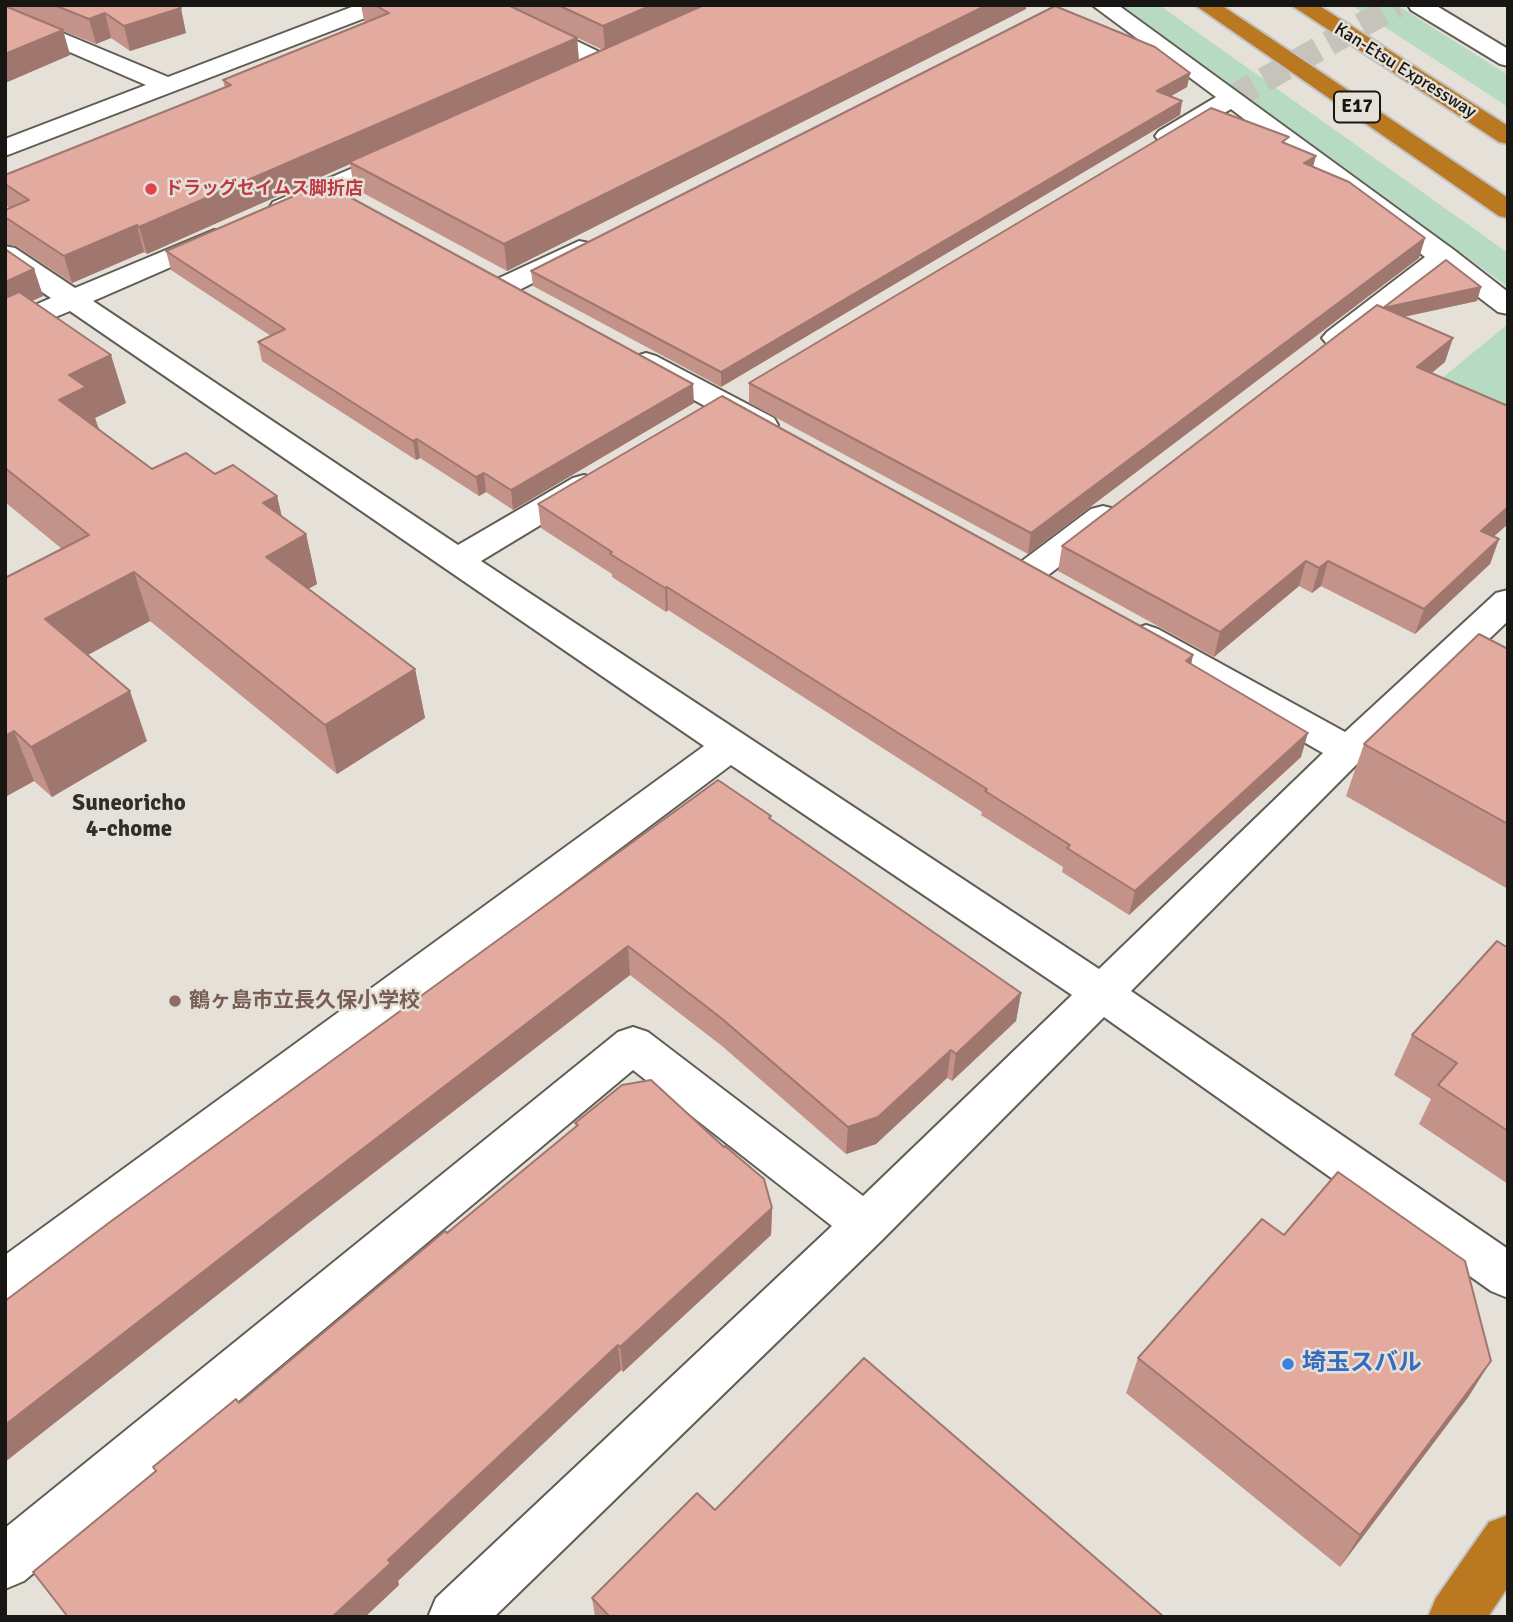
<!DOCTYPE html>
<meta charset="utf-8">
<style>
body{margin:0}
#map{position:relative;width:1513px;height:1622px;overflow:hidden;background:#e5e1d8;font-family:Signika,sans-serif}
canvas{display:block}
.frame{position:absolute;inset:0;border:7px solid #171613;pointer-events:none}
</style>
<div id="map">
<canvas width="1513" height="1622"></canvas>
<div class="frame"></div>
</div>
<script>
const ctx = document.querySelector('canvas').getContext('2d');
ctx.lineJoin = 'round';
function fill(path, color) { ctx.fillStyle = color; ctx.fill(path, 'evenodd'); }
function trace(path, color, width, dash) { ctx.strokeStyle = color; ctx.lineWidth = width; ctx.lineCap = dash ? 'butt' : 'round'; ctx.setLineDash(dash || []); ctx.stroke(path); }
function write(font, color, halo, rows, align = 'center') {
  ctx.font = font + ' Signika,"Noto Sans JP",sans-serif'; ctx.lineWidth = 5; ctx.setLineDash([]); ctx.textBaseline = 'middle'; ctx.strokeStyle = halo; ctx.fillStyle = color; for (const [text, x, y, turn = 0] of rows) {
    ctx.save(); ctx.translate(x, y); ctx.rotate((+turn || 0) * Math.PI / 180); ctx.textAlign = isNaN(turn) ? turn : align; if (halo) ctx.strokeText(text, 0, 0); ctx.fillText(text, 0, 0); ctx.restore();
  }
}
const green = new Path2D(`
 M 1121,5 L 1159,5 L 1508,253 L 1508,287 Z
 M 1351,5 L 1397,5 L 1508,75 L 1508,107 Z
 M 1508,324 L 1508,430 L 1425,392 Z`);
const minorTunnel = new Path2D(`
 M 1232,98 L 1397,5`);
const minor = new Path2D(`
 M 357,5 L 389,5 L 386,10 L 5,156 L 5,139 L 146,85 L 5,24 L 5,9 L 168,77 Z
 M 472,5 L 502,5 L 614,59 L 618,64 L 614,69 L 598,69 L 475,10 Z
 M 1092,5 L 1118,5 L 1454,250 L 1508,292 L 1508,314 L 1498,312 L 1443,270 L 1347,344 L 1337,347 L 1327,344 L 1322,338 L 1327,332 L 1425,257 L 1231,109 L 1177,141 L 1168,144 L 1159,141 L 1155,136 L 1159,131 L 1216,97 Z
 M 1408,5 L 1435,5 L 1508,49 L 1508,66 L 1500,64 L 1411,10 Z
 M 400,148 L 409,151 L 413,156 L 409,161 L 291,214 L 282,216 L 273,214 L 269,208 L 273,202 Z
 M 214,230 L 224,232 L 228,238 L 224,244 L 93,301 L 458,545 L 573,478 L 584,475 L 595,478 L 600,485 L 595,492 L 481,561 L 1099,969 L 1323,753 L 1134,645 L 1128,637 L 1134,629 L 1146,625 L 1158,629 L 1345,732 L 1496,593 L 1508,590 L 1508,621 L 1361,760 L 1131,991 L 1508,1249 L 1508,1298 L 1491,1291 L 1104,1017 L 882,1240 L 494,1617 L 428,1617 L 436,1598 L 832,1226 L 633,1070 L 24,1581 L 5,1589 L 5,1528 L 618,1032 L 633,1027 L 648,1032 L 863,1196 L 1072,995 L 731,765 L 22,1298 L 5,1305 L 5,1255 L 704,746 L 70,311 L 5,338 L 5,318 L 51,298 L 5,267 L 5,246 L 15,248 L 75,288 Z
 M 579,241 L 589,243 L 593,249 L 589,255 L 517,291 L 507,293 L 497,291 L 493,285 L 497,279 Z
 M 646,353 L 656,356 L 774,418 L 778,425 L 774,432 L 763,434 L 752,432 L 636,368 L 631,362 L 636,356 Z
 M 1103,506 L 1115,509 L 1119,516 L 1115,523 L 1042,580 L 1030,583 L 1018,580 L 1013,572 L 1018,564 L 1091,509 Z`);
const highway = new Path2D(`
 M 1195,5 L 1221,5 L 1508,198 L 1508,218 L 1499,216 Z
 M 1291,5 L 1318,5 L 1508,126 L 1508,144 L 1499,142 Z
 M 1508,1515 L 1508,1587 L 1488,1617 L 1428,1617 L 1436,1598 L 1489,1522 Z`);
const wall = new Path2D(`
 M 5,5 L 177,5 L 186,33 L 130,51 L 111,38 L 96,44 L 63,31 L 70,55 L 5,83 Z
 M 361,5 L 508,5 L 577,38 L 579,61 L 603,50 L 509,5 L 1026,5 L 1026,9 L 507,271 L 354,188 L 350,164 L 147,254 L 144,252 L 72,283 L 16,246 L 5,244 L 5,210 L 10,208 L 5,205 L 5,175 L 225,88 L 223,80 L 366,22 L 364,21 Z
 M 1190,73 L 1187,87 L 1170,96 L 1182,101 L 1180,115 L 721,387 L 533,286 L 531,271 Z
 M 1287,144 L 1313,167 L 1425,238 L 1419,258 L 1028,554 L 749,403 L 749,383 Z
 M 5,249 L 34,269 L 43,296 L 32,301 L 126,403 L 95,418 L 99,430 L 152,469 L 215,474 L 277,496 L 282,517 L 306,534 L 317,584 L 308,589 L 415,669 L 425,718 L 337,774 L 150,621 L 88,655 L 147,741 L 52,797 L 34,781 L 5,797 L 5,578 L 62,549 L 5,502 Z
 M 166,251 L 694,403 L 513,510 L 486,492 L 479,496 L 420,458 L 416,460 L 262,361 L 258,342 L 271,336 L 171,270 Z
 M 1481,287 L 1477,301 L 1404,317 L 1445,362 L 1432,373 L 1508,524 L 1494,536 L 1499,539 L 1490,564 L 1415,634 L 1321,586 L 1312,593 L 1299,586 L 1214,657 L 1058,571 L 1062,546 L 1383,308 Z
 M 538,504 L 1193,655 L 1191,664 L 1301,757 L 1129,915 L 1062,872 L 1063,867 L 981,815 L 982,812 L 668,610 L 666,612 L 612,577 L 612,574 L 541,528 Z
 M 1508,649 L 1508,889 L 1346,796 L 1364,744 Z
 M 771,820 L 1021,993 L 1016,1021 L 952,1081 L 947,1078 L 876,1144 L 846,1154 L 722,1046 L 630,975 L 310,1222 L 5,1462 L 5,1301 Z
 M 1508,948 L 1508,1184 L 1419,1124 L 1431,1099 L 1394,1075 L 1412,1035 Z
 M 575,1123 L 772,1208 L 771,1235 L 623,1372 L 621,1370 L 398,1581 L 399,1585 L 365,1617 L 68,1617 L 156,1472 L 153,1467 L 239,1403 L 447,1233 L 576,1127 Z
 M 1138,1358 L 1469,1396 L 1340,1567 L 1126,1393 Z
 M 592,1598 L 1164,1617 L 595,1617 Z`);
const shadedWall = new Path2D(`
 M 652,5 L 708,5 L 605,51 L 603,26 Z
 M 987,5 L 1026,5 L 1026,9 L 507,271 L 504,244 Z
 M 181,8 L 186,33 L 130,51 L 124,26 Z
 M 105,13 L 111,38 L 96,44 L 89,19 Z
 M 63,30 L 70,55 L 5,83 L 5,54 Z
 M 577,38 L 579,63 L 349,162 L 350,164 L 147,254 L 139,227 Z
 M 1190,73 L 1187,87 L 1154,106 L 1157,91 Z
 M 1182,101 L 1180,115 L 721,387 L 721,372 Z
 M 1316,156 L 1311,175 L 1304,163 Z
 M 137,225 L 144,252 L 72,283 L 64,256 Z
 M 1425,238 L 1419,258 L 1028,554 L 1031,533 Z
 M 34,269 L 43,296 L 5,313 L 5,282 Z
 M 1481,287 L 1477,301 L 1379,322 L 1383,308 Z
 M 1453,338 L 1445,362 L 1409,391 L 1417,367 Z
 M 111,355 L 126,403 L 95,418 L 101,435 L 59,400 L 69,375 Z
 M 693,384 L 694,403 L 513,510 L 511,490 Z
 M 417,439 L 420,458 L 416,460 L 413,441 Z
 M 484,473 L 486,492 L 479,496 L 476,477 Z
 M 277,496 L 288,544 L 306,534 L 317,584 L 278,606 L 266,557 L 263,503 Z
 M 1508,507 L 1508,524 L 1472,556 L 1481,531 Z
 M 1499,539 L 1490,564 L 1415,634 L 1424,609 Z
 M 1306,561 L 1299,586 L 1214,657 L 1220,632 Z
 M 1328,561 L 1321,586 L 1312,593 L 1319,568 Z
 M 134,572 L 150,621 L 64,668 L 45,619 Z
 M 667,587 L 668,610 L 666,612 L 665,588 Z
 M 1193,655 L 1188,679 L 1186,661 Z
 M 415,669 L 425,718 L 337,774 L 325,725 Z
 M 130,691 L 147,741 L 52,797 L 31,747 Z
 M 14,731 L 34,781 L 5,797 L 5,736 Z
 M 1308,733 L 1301,757 L 1129,915 L 1135,891 Z
 M 628,946 L 630,975 L 310,1222 L 5,1462 L 5,1425 L 301,1196 Z
 M 1021,993 L 1016,1021 L 952,1081 L 956,1054 Z
 M 951,1050 L 947,1078 L 876,1144 L 846,1154 L 848,1127 Z
 M 772,1208 L 771,1235 L 623,1372 L 620,1347 Z
 M 618,1345 L 621,1370 L 398,1581 L 399,1585 L 365,1617 L 332,1617 L 388,1560 Z
 M 1491,1361 L 1469,1396 L 1340,1567 L 1360,1535 Z`);
const building = new Path2D(`
 M 54,5 L 177,5 L 181,8 L 124,26 L 105,13 L 89,19 Z
 M 375,5 L 508,5 L 577,38 L 139,227 L 137,225 L 64,256 L 8,219 L 5,219 L 5,210 L 29,200 L 5,184 L 5,175 L 231,85 L 223,80 L 389,13 Z
 M 558,5 L 652,5 L 603,26 Z
 M 704,5 L 987,5 L 504,244 L 349,162 Z
 M 5,6 L 63,30 L 5,54 Z
 M 1055,6 L 1155,47 L 1190,73 L 1157,91 L 1182,101 L 721,372 L 531,271 Z
 M 1211,108 L 1289,137 L 1282,142 L 1316,156 L 1304,163 L 1349,182 L 1425,238 L 1031,533 L 749,383 Z
 M 324,183 L 693,384 L 511,490 L 484,473 L 476,477 L 417,439 L 413,441 L 258,342 L 285,329 L 166,251 Z
 M 5,249 L 34,269 L 5,282 Z
 M 1446,260 L 1481,287 L 1383,308 Z
 M 19,292 L 111,355 L 69,375 L 86,387 L 59,400 L 152,469 L 186,453 L 215,474 L 233,465 L 277,496 L 263,503 L 306,534 L 266,557 L 415,669 L 325,725 L 134,572 L 45,619 L 130,691 L 31,747 L 14,731 L 5,736 L 5,578 L 89,535 L 5,468 L 5,298 Z
 M 1377,305 L 1453,338 L 1417,367 L 1508,406 L 1508,507 L 1481,531 L 1499,539 L 1424,609 L 1328,561 L 1319,568 L 1306,561 L 1220,632 L 1062,546 Z
 M 722,396 L 1193,655 L 1186,661 L 1308,733 L 1135,891 L 1067,848 L 1070,845 L 985,791 L 987,789 L 667,587 L 665,588 L 610,554 L 612,552 L 538,504 Z
 M 1479,634 L 1508,649 L 1508,824 L 1364,744 Z
 M 718,780 L 771,816 L 769,818 L 1021,993 L 956,1054 L 951,1050 L 878,1117 L 848,1127 L 721,1018 L 628,946 L 301,1196 L 5,1425 L 5,1301 L 110,1222 Z
 M 1497,941 L 1508,948 L 1508,1131 L 1438,1085 L 1457,1063 L 1412,1035 Z
 M 651,1080 L 724,1147 L 725,1146 L 764,1179 L 772,1208 L 620,1347 L 618,1345 L 388,1560 L 391,1563 L 332,1617 L 68,1617 L 33,1572 L 156,1471 L 153,1467 L 236,1399 L 239,1403 L 445,1231 L 447,1233 L 578,1125 L 575,1123 L 622,1085 Z
 M 1338,1172 L 1465,1261 L 1491,1361 L 1360,1535 L 1138,1358 L 1262,1219 L 1284,1235 Z
 M 864,1358 L 1164,1617 L 610,1617 L 592,1598 L 697,1493 L 715,1510 Z`);
const markers = [
 [151,189,7,"#e0444e"],
 [175,1001,7,"#8d6e63"],
 [1288,1364,7,"#3f7fe0"]
];
const farStreetnames = [
 ["Kan-Etsu Expressway",1405,71,32]
];
const farHealthnames = [
 ["ドラッグセイムス脚折店",165,189]
];
const shields = [
 [1357,107,46]
];
const shieldNames = [
 ["E17",1357,107]
];
const educationNames = [
 ["鶴ヶ島市立長久保小学校",189,1001]
];
const neighbourhoodNames = [
 ["Suneoricho",129,804],
 ["4-chome",129,830]
];
const nearShopnames = [
 ["埼玉スバル",1302,1364]
];
fill(green, '#b6dac2');
trace(minorTunnel, '#c6c3ba', 25, [25, 12]);
trace(minor, '#605d55', 4);
trace(highway, '#c3c2c2', 4);
fill(minor, '#fff');
fill(highway, '#ba7920');
fill(wall, '#c39289');
fill(shadedWall, '#9f776f');
fill(building, '#e3aa9f');
trace(building, '#9f776f', 2);
for (const [x, y, r, color] of markers) { const dot = new Path2D(); dot.arc(x, y, r, 0, 2 * Math.PI); ctx.fillStyle = color; ctx.fill(dot); trace(dot, '#e5e1d8', 2.5); }
write('18px', '#171613', '#e5e1d8', farStreetnames);
write('bold 18px', '#be3a42', '#e5e1d8', farHealthnames, 'left');
for (const [x, y, w] of shields) { const box = new Path2D(); box.roundRect(x - w / 2, y - 15.5, w, 31, 5); ctx.fillStyle = '#e5e1d8'; ctx.fill(box); trace(box, '#171613', 2); }
write('bold 19px', '#171613', null, shieldNames);
write('bold 21px', '#785e54', '#e5e1d8', educationNames, 'left');
write('bold 23px', '#312e27', '#e5e1d8', neighbourhoodNames);
write('bold 24px', '#366cbe', '#e5e1d8', nearShopnames, 'left');
</script>
